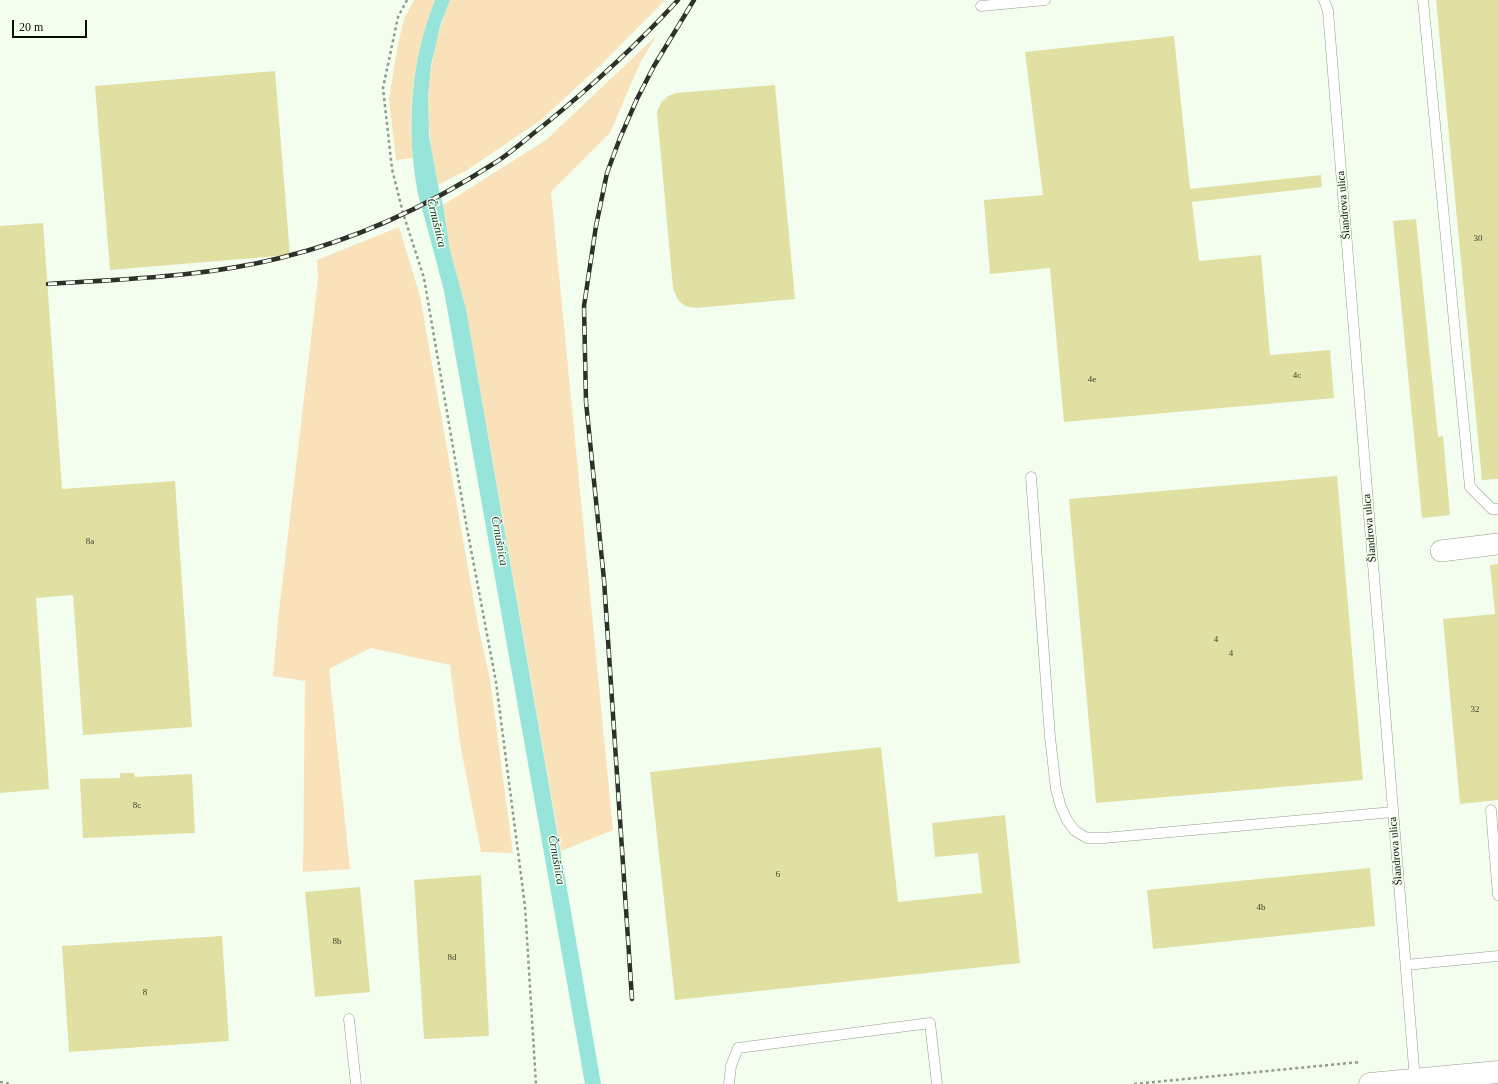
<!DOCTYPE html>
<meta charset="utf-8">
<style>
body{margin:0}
#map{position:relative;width:1498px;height:1084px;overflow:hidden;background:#f4feee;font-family:"Times New Roman",serif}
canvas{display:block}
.scale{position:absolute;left:12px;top:20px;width:75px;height:18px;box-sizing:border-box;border:2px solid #0a0d08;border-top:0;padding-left:5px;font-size:12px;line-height:14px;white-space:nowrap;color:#0a0d08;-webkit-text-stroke:3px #f4feee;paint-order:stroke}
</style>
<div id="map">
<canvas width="1498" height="1084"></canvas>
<div class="scale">20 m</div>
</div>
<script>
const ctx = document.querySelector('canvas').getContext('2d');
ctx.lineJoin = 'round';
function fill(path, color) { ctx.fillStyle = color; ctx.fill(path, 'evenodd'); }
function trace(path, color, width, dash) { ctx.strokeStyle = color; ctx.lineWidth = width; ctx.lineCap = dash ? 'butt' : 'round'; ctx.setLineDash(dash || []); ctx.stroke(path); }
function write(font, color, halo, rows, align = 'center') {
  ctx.font = font + ' "Times New Roman",serif'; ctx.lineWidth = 3; ctx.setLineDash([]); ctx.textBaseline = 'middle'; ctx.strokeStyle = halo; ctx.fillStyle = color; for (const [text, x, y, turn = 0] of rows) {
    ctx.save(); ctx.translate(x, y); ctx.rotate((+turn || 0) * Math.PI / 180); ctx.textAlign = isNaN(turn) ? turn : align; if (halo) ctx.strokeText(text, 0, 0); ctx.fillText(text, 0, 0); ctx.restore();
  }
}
const green = new Path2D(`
 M 414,0 L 435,0 C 421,36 412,76 411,115 C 411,129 412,144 413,158 L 396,160 L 389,99 L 398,44 L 404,19 Z
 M 450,0 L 665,0 L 604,62 L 541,120 L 467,170 L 438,185 C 435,169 431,152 430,136 C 424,90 433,43 450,0 Z
 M 657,35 L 640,63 L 610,133 L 551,192 L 613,830 L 561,851 L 466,309 L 450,250 L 443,205 L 546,140 Z
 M 399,227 L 420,296 L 479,630 L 490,679 L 513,853 L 481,852 L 460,743 L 450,665 L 371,648 L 329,669 L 350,869 L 303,872 L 305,681 L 273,676 L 278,620 L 318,279 L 317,260 Z`);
const water = new Path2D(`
 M 435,0 L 450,0 L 441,23 L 431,65 L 428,97 L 429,136 L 438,185 L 443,205 L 450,250 L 466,309 L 601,1084 L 585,1084 L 444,291 C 438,268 432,246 426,223 C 424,214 420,204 418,194 C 406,128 410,63 435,0 Z`);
const building = new Path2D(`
 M 1436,0 L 1498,0 L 1498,479 L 1482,480 Z
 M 1174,36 L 1190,189 L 1321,175 L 1322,187 L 1192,202 L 1199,261 L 1261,255 L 1270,355 L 1330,350 L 1334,398 L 1064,422 L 1050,268 L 990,274 L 984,200 L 1043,195 L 1025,52 Z
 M 275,71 L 290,255 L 110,270 L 95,86 Z
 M 775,85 L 795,299 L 696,308 L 685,306 L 678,300 L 673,288 L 657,112 L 661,103 L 668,96 L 676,93 Z
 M 1416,219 L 1438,437 L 1443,436 L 1450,515 L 1422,518 L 1393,221 Z
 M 43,223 L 62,489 L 175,481 L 192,727 L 83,735 L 73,595 L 36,598 L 49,789 L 0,793 L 0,226 Z
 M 1337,476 L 1363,780 L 1096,803 L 1069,499 Z
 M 1498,564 L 1498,800 L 1460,804 L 1443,619 L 1495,614 L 1490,565 Z
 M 881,747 L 898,902 L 982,893 L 978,853 L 935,857 L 932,823 L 1005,815 L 1020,963 L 675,1000 L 650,772 Z
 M 120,773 L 134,773 L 135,777 L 192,774 L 195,833 L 83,838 L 80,779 L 120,778 Z
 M 1370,868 L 1375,926 L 1153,949 L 1147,890 Z
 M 481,875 L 489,1036 L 424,1039 L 414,880 Z
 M 360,887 L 370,992 L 315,997 L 305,892 Z
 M 222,936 L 229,1041 L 69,1052 L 62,946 Z`);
const path = new Path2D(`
 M 407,0 L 398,17 L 383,88 L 392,169 L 403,213 L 424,278 L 466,523 L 496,682 L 525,906 L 536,1084
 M 0,1082 L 10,1084
 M 1134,1084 L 1360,1062`);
const lane = new Path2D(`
 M 1324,0 L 1328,11 L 1415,1080
 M 1423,0 L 1470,487 L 1492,509 L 1498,509
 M 981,6 L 1045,0
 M 1031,477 L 1050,737 L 1056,789 L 1061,807 L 1067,820 L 1075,831 L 1087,838 L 1104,838 L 1393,812
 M 1491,810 L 1498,895
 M 1406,965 L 1498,956
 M 349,1019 L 356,1084
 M 729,1084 L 731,1066 L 738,1048 L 930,1023 L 937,1084`);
const street = new Path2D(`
 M 1441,551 L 1498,544`);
const secondary = new Path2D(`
 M 1370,1084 L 1498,1072`);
const rail = new Path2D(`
 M 48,284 C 125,279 204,277 280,258 C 354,240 428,206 493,164 C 511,153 527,138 544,125 C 591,87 637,45 678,0
 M 632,999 L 604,580 L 586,402 L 584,306 L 596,226 L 607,173 L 620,138 L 637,99 L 654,66 L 694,0`);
const numberNames = [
 ["30",1478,239],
 ["4c",1297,376],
 ["4e",1092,380],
 ["8a",90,542],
 ["4",1216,640],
 ["4",1231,654],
 ["32",1475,710],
 ["8c",137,806],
 ["6",778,875],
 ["4b",1261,908],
 ["8b",337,942],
 ["8d",452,958],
 ["8",145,993]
];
const streetNames = [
 ["Šlandrova ulica",1344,205,-95],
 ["Šlandrova ulica",1370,528,-95],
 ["Šlandrova ulica",1396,851,-95]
];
const waterNames = [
 ["Črnušnica",436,223,76],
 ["Črnušnica",499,541,80],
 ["Črnušnica",556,860,80]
];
fill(green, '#f9e2b9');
fill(water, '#97e5da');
fill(building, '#e0e0a3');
trace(lane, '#939c8d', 11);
trace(street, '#939c8d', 22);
trace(secondary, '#939c8d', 23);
trace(path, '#939a8e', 2.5, [3, 3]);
trace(lane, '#fff', 10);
trace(street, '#fff', 21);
trace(secondary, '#fff', 22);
trace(rail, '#2d312a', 4.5);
trace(rail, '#f4feee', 3, [9]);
write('9px', '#40422f', null, numberNames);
write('11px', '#0a0d08', '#f4feee', streetNames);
write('italic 12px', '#0b322d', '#f4feee', waterNames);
</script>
